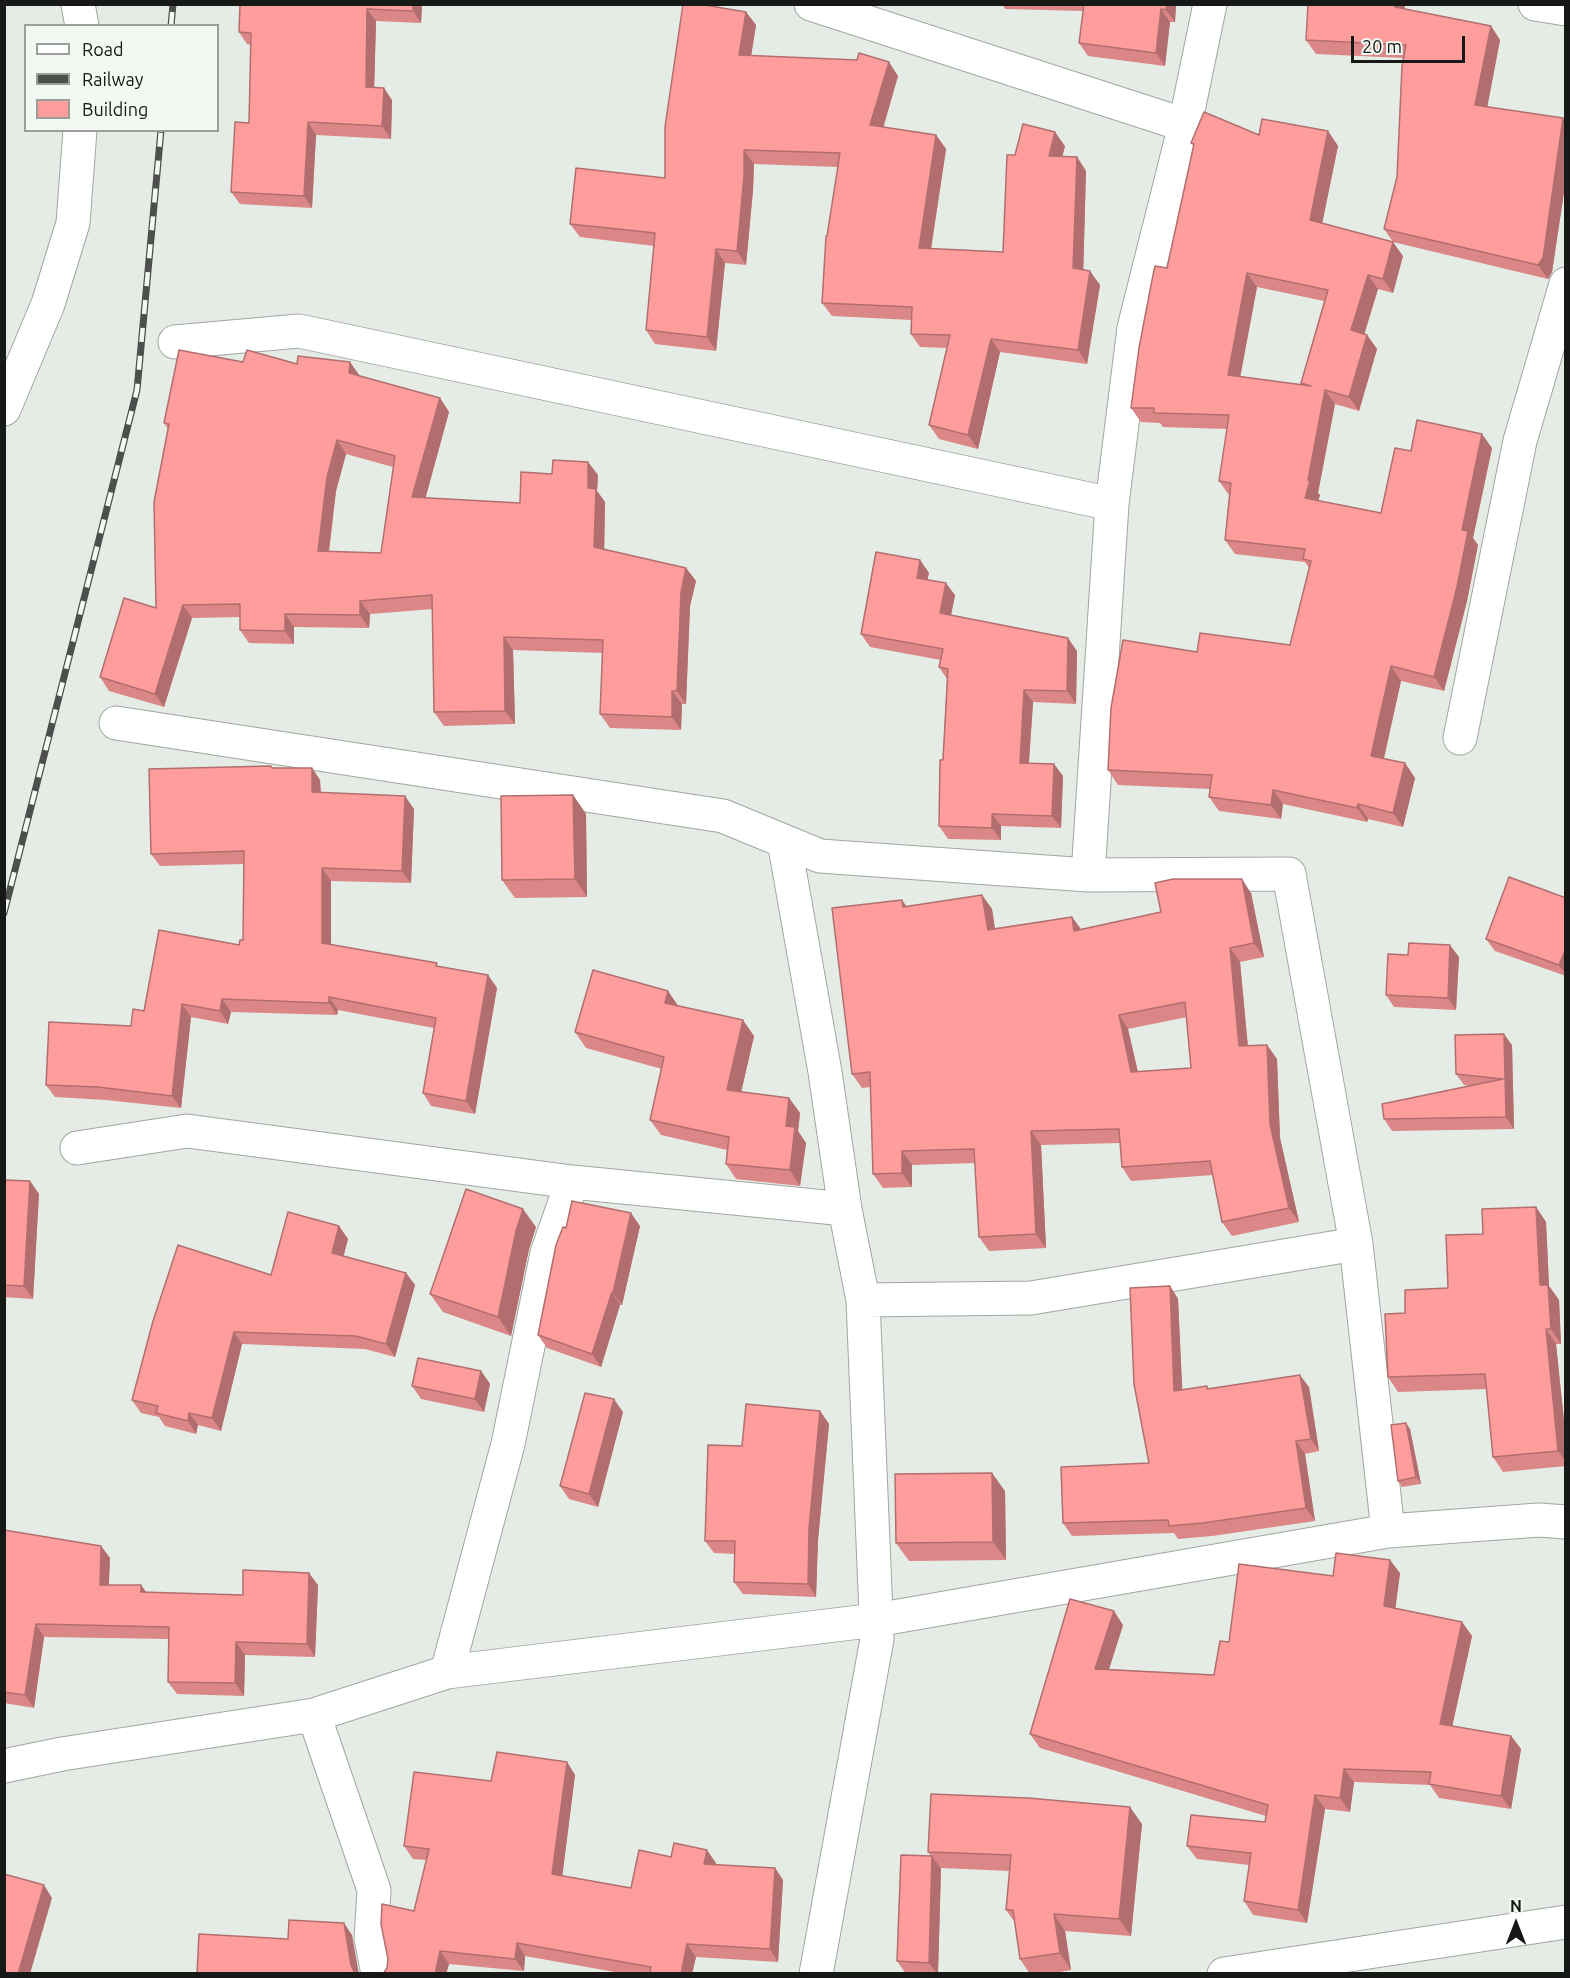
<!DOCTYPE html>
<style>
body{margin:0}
#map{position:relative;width:1570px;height:1978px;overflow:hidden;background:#e5ece5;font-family:Ubuntu,sans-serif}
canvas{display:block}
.frame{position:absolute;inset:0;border:6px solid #171917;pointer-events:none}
.legend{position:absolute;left:24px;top:24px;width:195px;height:108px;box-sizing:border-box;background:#f2f9f2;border:2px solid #9a9f9a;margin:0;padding:8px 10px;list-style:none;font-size:18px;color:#171917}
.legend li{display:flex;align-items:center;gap:12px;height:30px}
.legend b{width:30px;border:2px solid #9a9f9a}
.north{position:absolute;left:1486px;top:1894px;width:60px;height:60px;-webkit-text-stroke:4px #f2f9f2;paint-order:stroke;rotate:0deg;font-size:16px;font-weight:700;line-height:24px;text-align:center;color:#171917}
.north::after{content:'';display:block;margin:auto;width:21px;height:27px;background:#171917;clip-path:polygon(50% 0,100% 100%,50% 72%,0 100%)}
.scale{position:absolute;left:1351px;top:36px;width:114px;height:27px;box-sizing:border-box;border:3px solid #171917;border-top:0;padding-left:8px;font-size:18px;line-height:21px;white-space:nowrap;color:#171917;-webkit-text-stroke:4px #f2f9f2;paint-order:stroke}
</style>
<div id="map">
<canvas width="1570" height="1978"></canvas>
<div class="frame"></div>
<ul class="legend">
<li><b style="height:8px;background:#fff"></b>Road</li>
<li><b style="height:8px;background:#4c4f4c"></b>Railway</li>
<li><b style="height:16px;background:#ff9d9d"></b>Building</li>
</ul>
<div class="north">N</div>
<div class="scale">20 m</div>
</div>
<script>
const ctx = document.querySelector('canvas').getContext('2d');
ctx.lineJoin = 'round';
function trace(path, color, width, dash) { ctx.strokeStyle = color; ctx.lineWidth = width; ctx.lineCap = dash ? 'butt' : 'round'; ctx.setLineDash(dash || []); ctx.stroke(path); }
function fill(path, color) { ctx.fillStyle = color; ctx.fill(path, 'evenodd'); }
const minor = new Path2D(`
 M 78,4 L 82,26
 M 811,4 L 1185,125
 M 1535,4 L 1566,9
 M 175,342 L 299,331 L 1112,504
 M 4,409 L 48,304 L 73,223 L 80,130
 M 116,723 L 723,816 L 820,856 L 1088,875 L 1289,874 L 1356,1244 L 1388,1531
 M 1460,738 L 1520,441 L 1566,284
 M 784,841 L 825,1072 L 845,1209 L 863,1300 L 877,1639 L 816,1974
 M 1088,875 L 1112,504 L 1134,328 L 1185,125 L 1210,4
 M 77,1148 L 187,1131 L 572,1182 L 845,1209
 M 863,1300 L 1031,1298 L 1356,1244
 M 447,1672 L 508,1444 L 547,1253 L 572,1182
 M 314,1715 L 374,1890 L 371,1938 L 378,1974
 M 4,1766 L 62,1754 L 314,1715 L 447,1672 L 876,1620 L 1388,1531 L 1539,1520 L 1566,1522
 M 1224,1974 L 1566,1922`);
const rail = new Path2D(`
 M 171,26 L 173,4
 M 4,913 L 137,390 L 161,130`);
const wall = new Path2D(`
 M 240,4 L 422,4 L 421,23 L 376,21 L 374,87 L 392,100 L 391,139 L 316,135 L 312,208 L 240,204 L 231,192 L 249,123 L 251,45 L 247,44 L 239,32 Z
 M 1002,4 L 1176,4 L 1175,22 L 1170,22 L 1165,66 L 1088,56 L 1079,43 L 1083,11 L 1005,9 Z
 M 1405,9 L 1491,26 L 1500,40 L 1487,107 L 1563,118 L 1566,122 L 1566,179 L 1552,272 L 1548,279 L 1393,242 L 1384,229 L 1397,177 L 1404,58 L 1316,54 L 1306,40 Z
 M 746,12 L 756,25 L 751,56 L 898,76 L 883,127 L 936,135 L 946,149 L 931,249 L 1003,252 L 1015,155 L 1065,146 L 1062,157 L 1077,157 L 1086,171 L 1083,270 L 1100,285 L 1087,364 L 1000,352 L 978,449 L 939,439 L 929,425 L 947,348 L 920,347 L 911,334 L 911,320 L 832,316 L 822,303 L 827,236 L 838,167 L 754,164 L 753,190 L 746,265 L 725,263 L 716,351 L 655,344 L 646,330 L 654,246 L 580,237 L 570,224 L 665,178 Z
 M 1328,131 L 1338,146 L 1322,223 L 1403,256 L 1393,293 L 1378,289 L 1364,334 L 1367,335 L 1377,349 L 1359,411 L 1335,404 L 1318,493 L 1320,495 L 1318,501 L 1381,513 L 1411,451 L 1492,448 L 1473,538 L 1478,545 L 1467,601 L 1444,691 L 1401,681 L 1384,759 L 1405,763 L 1415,778 L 1403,827 L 1368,819 L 1367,822 L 1283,804 L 1281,819 L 1219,811 L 1209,797 L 1210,789 L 1118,785 L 1108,770 L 1197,652 L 1290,645 L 1309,568 L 1305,562 L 1235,554 L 1225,540 L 1229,495 L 1219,481 L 1227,429 L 1163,427 L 1160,423 L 1141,422 L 1131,408 L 1167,268 L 1194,146 L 1191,143 L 1259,135 ZM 1257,287 L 1324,301 L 1301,383 L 1302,385 L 1240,376 Z
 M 243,362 L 297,364 L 360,376 L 440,398 L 449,412 L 425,498 L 520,503 L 598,475 L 597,491 L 605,502 L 604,549 L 686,568 L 696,581 L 690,606 L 686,704 L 682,704 L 681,730 L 610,728 L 600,714 L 603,653 L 513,650 L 515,724 L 444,726 L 434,712 L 433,609 L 370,614 L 369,628 L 294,627 L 294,644 L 249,643 L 240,630 L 240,617 L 192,618 L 164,707 L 109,691 L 100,677 L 156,608 L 168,429 L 164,423 ZM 346,454 L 393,467 L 381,553 L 329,552 L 336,491 Z
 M 920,560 L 929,573 L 927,580 L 955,595 L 951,615 L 1077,651 L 1076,704 L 1033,702 L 1029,763 L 1054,764 L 1063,776 L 1061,828 L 1001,826 L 1001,840 L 948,839 L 939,826 L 947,679 L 939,667 L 941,660 L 870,647 L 861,634 Z
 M 273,768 L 312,768 L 320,780 L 321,793 L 414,809 L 411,883 L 331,881 L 331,944 L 439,967 L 488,975 L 497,988 L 475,1114 L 431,1106 L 423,1093 L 434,1028 L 338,1010 L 337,1015 L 231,1012 L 228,1024 L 191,1017 L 181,1108 L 106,1100 L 55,1097 L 46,1085 L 131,1026 L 144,1011 L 239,945 L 243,940 L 244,864 L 160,866 L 151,854 Z
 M 573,795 L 586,814 L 587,897 L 515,898 L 502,880 Z
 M 1251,893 L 1264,957 L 1240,962 L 1248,1046 L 1267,1045 L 1277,1059 L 1280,1138 L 1299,1222 L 1232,1236 L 1222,1222 L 1213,1175 L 1131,1181 L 1122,1167 L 1120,1143 L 1041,1145 L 1046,1248 L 989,1251 L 979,1237 L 975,1163 L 912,1165 L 912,1187 L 883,1188 L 873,1174 L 870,1087 L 862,1088 L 852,1074 L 907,907 L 982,895 L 992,909 L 995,928 L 1072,917 L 1081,929 ZM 1187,1017 L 1191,1068 L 1138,1072 L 1128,1029 Z
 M 1566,898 L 1566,976 L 1495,951 L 1486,939 Z
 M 1459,957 L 1456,1010 L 1394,1007 L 1386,995 Z
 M 678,1006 L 754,1036 L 741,1092 L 789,1098 L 800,1113 L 798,1131 L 806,1143 L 800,1186 L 736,1179 L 726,1164 L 727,1150 L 661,1135 L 650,1120 L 662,1069 L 586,1048 L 575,1032 Z
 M 1512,1045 L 1514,1129 L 1392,1131 L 1384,1119 L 1471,1086 L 1464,1085 L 1456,1074 Z
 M 4,1180 L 30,1181 L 39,1194 L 33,1299 L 4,1297 Z
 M 1536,1207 L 1546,1222 L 1549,1286 L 1559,1300 L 1561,1344 L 1556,1344 L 1566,1440 L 1566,1466 L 1503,1472 L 1493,1457 L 1487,1389 L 1398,1392 L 1388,1377 L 1405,1313 L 1448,1288 L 1483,1234 Z
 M 339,1226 L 348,1239 L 343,1256 L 406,1273 L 415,1285 L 395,1357 L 365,1349 L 242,1344 L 221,1431 L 198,1425 L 196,1434 L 165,1426 L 159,1417 L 141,1413 L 132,1400 L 271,1275 Z
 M 640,1226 L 622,1305 L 620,1305 L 601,1367 L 547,1348 L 538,1335 L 566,1228 Z
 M 536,1227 L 529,1249 L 511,1336 L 443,1312 L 430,1294 Z
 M 1170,1286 L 1178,1299 L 1182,1390 L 1309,1387 L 1319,1451 L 1305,1454 L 1315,1521 L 1212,1536 L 1178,1539 L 1174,1533 L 1072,1536 L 1063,1523 L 1149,1463 Z
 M 481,1371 L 490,1384 L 484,1412 L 421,1399 L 412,1386 Z
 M 820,1411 L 829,1424 L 818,1540 L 816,1597 L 743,1594 L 734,1582 L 735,1554 L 714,1553 L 705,1541 L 742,1446 Z
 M 623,1412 L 598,1507 L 569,1499 L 560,1486 Z
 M 1410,1429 L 1421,1484 L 1402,1487 L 1398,1481 Z
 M 1005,1491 L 1006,1560 L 909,1561 L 896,1543 Z
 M 4,1530 L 101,1546 L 110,1558 L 109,1585 L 147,1593 L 243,1595 L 318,1585 L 315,1657 L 245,1655 L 244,1696 L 177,1694 L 168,1682 L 169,1639 L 44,1637 L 34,1708 L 4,1703 Z
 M 1400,1573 L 1395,1608 L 1462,1622 L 1472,1636 L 1452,1726 L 1511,1736 L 1521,1749 L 1511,1809 L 1439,1798 L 1430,1785 L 1354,1782 L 1350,1812 L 1325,1809 L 1307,1923 L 1253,1915 L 1244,1901 L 1249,1865 L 1197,1859 L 1187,1846 L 1265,1822 L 1266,1816 L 1040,1748 L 1030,1734 L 1123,1625 L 1109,1669 L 1214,1675 L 1229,1642 L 1333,1576 Z
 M 567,1762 L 575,1775 L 562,1876 L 631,1888 L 671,1857 L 716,1863 L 715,1865 L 775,1868 L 783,1880 L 778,1962 L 696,1957 L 692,1974 L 626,1974 L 525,1956 L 524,1971 L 449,1964 L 446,1974 L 383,1974 L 387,1968 L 414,1911 L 427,1860 L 413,1859 L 404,1846 L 491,1781 Z
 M 1142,1824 L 1131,1936 L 1065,1931 L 1071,1970 L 1048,1974 L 1030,1974 L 1020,1959 L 1014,1921 L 1006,1910 L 1010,1871 L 941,1868 L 938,1974 L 906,1974 L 897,1961 L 931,1856 L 928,1852 Z`);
const shadedWall = new Path2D(`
 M 413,4 L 422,4 L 421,23 L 413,11 Z
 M 1167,4 L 1176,4 L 1175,22 L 1166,10 Z
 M 1395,4 L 1405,4 L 1404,20 L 1395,7 Z
 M 367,9 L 376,21 L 374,99 L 366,87 Z
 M 1161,9 L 1170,22 L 1165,66 L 1156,53 Z
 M 746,12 L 756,25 L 749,69 L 739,55 Z
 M 1491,26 L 1500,40 L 1485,119 L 1475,105 Z
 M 889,62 L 898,76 L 880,139 L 870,125 Z
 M 384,88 L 392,100 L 391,139 L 382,126 Z
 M 1563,118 L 1566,122 L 1566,179 L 1552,272 L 1548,279 L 1538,265 Z
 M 308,122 L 316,135 L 312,208 L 304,196 Z
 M 1328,131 L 1338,146 L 1320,234 L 1310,220 Z
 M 1055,132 L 1065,146 L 1059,170 L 1049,156 Z
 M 936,135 L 946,149 L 929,262 L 919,248 Z
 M 744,150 L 754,164 L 753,190 L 746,265 L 737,251 Z
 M 1077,157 L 1086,171 L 1083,282 L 1073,268 Z
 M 1393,242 L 1403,256 L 1393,293 L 1383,279 Z
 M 716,249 L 725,263 L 716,351 L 707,337 Z
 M 1090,271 L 1100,285 L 1087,364 L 1078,350 Z
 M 1247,273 L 1257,287 L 1238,389 L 1228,375 Z
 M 1368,275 L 1378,289 L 1361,345 L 1351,330 Z
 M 1367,335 L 1377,349 L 1359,411 L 1349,397 Z
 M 991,339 L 1000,352 L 978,449 L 968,435 Z
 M 350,362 L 360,376 L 349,373 Z
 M 1325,390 L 1335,404 L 1318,493 L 1320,495 L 1315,512 L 1305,498 Z
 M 440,398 L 449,412 L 422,511 L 412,497 Z
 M 1482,434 L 1492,448 L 1473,538 L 1478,545 L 1467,601 L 1444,691 L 1434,677 L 1462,530 Z
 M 337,440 L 346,454 L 336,491 L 327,565 L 318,551 L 327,477 Z
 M 588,462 L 598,475 L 597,491 L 605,502 L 604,561 L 594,547 L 588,488 Z
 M 920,560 L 929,573 L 925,590 L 917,578 Z
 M 686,568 L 696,581 L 690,606 L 686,704 L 677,691 L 681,592 Z
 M 946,583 L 955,595 L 949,626 L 940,613 Z
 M 360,601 L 370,614 L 369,628 L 360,615 Z
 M 183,605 L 192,618 L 164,707 L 155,694 Z
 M 285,614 L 294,627 L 294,644 L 285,631 Z
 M 504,637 L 513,650 L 515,724 L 505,711 Z
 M 1068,638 L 1077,651 L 1076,704 L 1067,691 Z
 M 1391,666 L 1401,681 L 1381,770 L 1371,756 Z
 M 1024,690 L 1033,702 L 1028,775 L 1020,763 Z
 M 672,691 L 682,704 L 681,730 L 672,717 Z
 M 1405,763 L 1415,778 L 1403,827 L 1393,813 Z
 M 1054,764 L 1063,776 L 1061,828 L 1052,816 Z
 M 312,768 L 320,780 L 321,805 L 312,792 Z
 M 1273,790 L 1283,804 L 1281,819 L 1271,805 Z
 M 573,795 L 586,814 L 587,897 L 575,879 Z
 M 405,796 L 414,809 L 411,883 L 402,871 Z
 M 1358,804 L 1368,819 L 1367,822 L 1357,808 Z
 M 992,814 L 1001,826 L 1001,840 L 992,828 Z
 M 322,868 L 331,881 L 331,955 L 322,943 Z
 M 1242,879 L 1251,893 L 1264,957 L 1254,943 Z
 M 982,895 L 992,909 L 997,944 L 988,930 Z
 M 902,900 L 912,914 L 903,907 Z
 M 1072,917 L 1082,931 L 1074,931 Z
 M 1450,945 L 1459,957 L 1456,1010 L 1448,998 Z
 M 1230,948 L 1240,962 L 1249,1060 L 1239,1046 Z
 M 1565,948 L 1566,950 L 1566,974 L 1559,965 Z
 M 488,975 L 497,988 L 475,1114 L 466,1101 Z
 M 668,991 L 679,1007 L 665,1003 Z
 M 329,997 L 338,1010 L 337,1015 L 329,1003 Z
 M 222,999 L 231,1012 L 228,1024 L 220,1011 Z
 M 182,1004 L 191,1017 L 181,1108 L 172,1096 Z
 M 1119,1015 L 1128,1029 L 1141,1086 L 1131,1072 Z
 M 743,1020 L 754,1036 L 738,1106 L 727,1090 Z
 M 1504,1034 L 1512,1045 L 1514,1129 L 1506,1117 Z
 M 1267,1045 L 1277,1059 L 1280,1138 L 1299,1222 L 1289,1208 L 1270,1124 Z
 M 789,1098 L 800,1113 L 798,1131 L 806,1143 L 800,1186 L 790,1170 L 786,1126 Z
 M 1031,1131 L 1041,1145 L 1046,1248 L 1036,1234 Z
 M 902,1151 L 912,1165 L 912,1187 L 902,1173 Z
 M 30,1181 L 39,1194 L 33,1299 L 24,1286 Z
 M 1536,1207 L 1546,1222 L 1549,1286 L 1559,1300 L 1561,1344 L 1551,1329 L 1540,1285 Z
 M 523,1209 L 536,1227 L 529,1249 L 511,1336 L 498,1317 L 516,1231 Z
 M 631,1213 L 640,1226 L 622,1305 L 613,1293 Z
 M 339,1226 L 348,1239 L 341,1266 L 332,1253 Z
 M 406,1273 L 415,1285 L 395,1357 L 386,1344 Z
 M 1170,1286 L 1178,1299 L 1183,1404 L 1174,1391 Z
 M 612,1292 L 620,1305 L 601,1367 L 592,1354 Z
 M 1546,1329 L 1556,1344 L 1566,1440 L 1566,1462 L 1558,1451 Z
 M 234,1332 L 242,1344 L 221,1431 L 212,1418 Z
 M 481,1371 L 490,1384 L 484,1412 L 475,1399 Z
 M 1300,1375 L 1309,1387 L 1319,1451 L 1311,1439 Z
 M 614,1399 L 623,1412 L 598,1507 L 589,1494 Z
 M 820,1411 L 829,1424 L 818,1540 L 816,1597 L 808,1584 L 809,1528 Z
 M 189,1413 L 198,1425 L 196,1434 L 188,1421 Z
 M 1406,1423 L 1410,1429 L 1421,1484 L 1416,1477 Z
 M 1296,1441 L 1305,1454 L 1315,1521 L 1306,1508 Z
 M 992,1473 L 1005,1491 L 1006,1560 L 993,1542 Z
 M 101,1546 L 110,1558 L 108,1597 L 100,1585 Z
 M 1390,1560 L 1400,1573 L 1394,1620 L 1384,1606 Z
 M 309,1573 L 318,1585 L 315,1657 L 307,1644 Z
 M 141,1585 L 150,1597 L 141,1592 Z
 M 1114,1611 L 1123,1625 L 1105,1682 L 1095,1669 Z
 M 1462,1622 L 1472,1636 L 1450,1737 L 1440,1724 Z
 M 36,1624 L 44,1637 L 34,1708 L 25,1695 Z
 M 236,1642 L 245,1655 L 244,1696 L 235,1683 Z
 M 1511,1736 L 1521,1749 L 1511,1809 L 1501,1796 Z
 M 567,1762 L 575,1775 L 561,1887 L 552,1874 Z
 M 1344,1769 L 1354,1782 L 1350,1812 L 1340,1798 Z
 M 1315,1795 L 1325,1809 L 1307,1923 L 1298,1910 Z
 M 1130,1807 L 1142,1824 L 1131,1936 L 1119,1919 Z
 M 707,1850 L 716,1863 L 713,1876 L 704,1864 Z
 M 932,1856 L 941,1869 L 938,1974 L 937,1974 L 929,1963 Z
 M 775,1868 L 783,1880 L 778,1962 L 770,1949 Z
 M 44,1885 L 52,1898 L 30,1974 L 18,1974 Z
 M 1054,1914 L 1065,1931 L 1071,1970 L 1060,1953 Z
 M 344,1923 L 352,1935 L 359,1974 L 355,1973 L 351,1965 Z
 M 517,1943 L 525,1956 L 524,1971 L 515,1959 Z
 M 687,1944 L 696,1957 L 692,1974 L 681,1974 Z
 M 440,1951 L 449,1964 L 446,1974 L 435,1974 Z`);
const building = new Path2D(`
 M 240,4 L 413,4 L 413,11 L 367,9 L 366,87 L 384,88 L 382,126 L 308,122 L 304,196 L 231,192 L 235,122 L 249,123 L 251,33 L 239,32 Z
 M 683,4 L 699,4 L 746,12 L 739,55 L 857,60 L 859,53 L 889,62 L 870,125 L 936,135 L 919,248 L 1003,252 L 1007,155 L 1015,155 L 1023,124 L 1055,132 L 1049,156 L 1077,157 L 1073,268 L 1090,271 L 1078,350 L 991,339 L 968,435 L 929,425 L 950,335 L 911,334 L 912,307 L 822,303 L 826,236 L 827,236 L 840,153 L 744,150 L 744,176 L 737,251 L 716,249 L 707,337 L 646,330 L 655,233 L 570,224 L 576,168 L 665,178 L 665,127 Z
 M 1084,4 L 1167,4 L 1166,10 L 1161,9 L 1156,53 L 1079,43 Z
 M 1308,4 L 1395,4 L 1395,7 L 1491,26 L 1475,105 L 1563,118 L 1543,258 L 1538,265 L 1384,229 L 1397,177 L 1402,66 L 1406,45 L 1306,40 Z
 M 1204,112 L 1259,135 L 1262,119 L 1328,131 L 1310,220 L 1393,242 L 1383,279 L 1368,275 L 1351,330 L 1367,335 L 1349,397 L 1325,390 L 1308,480 L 1310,481 L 1305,498 L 1381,513 L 1395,448 L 1411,451 L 1417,420 L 1482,434 L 1462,530 L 1468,531 L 1457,587 L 1434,677 L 1391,666 L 1371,756 L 1405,763 L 1393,813 L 1358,804 L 1357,808 L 1273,790 L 1271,805 L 1209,797 L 1212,775 L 1108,770 L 1111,708 L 1123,640 L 1197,652 L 1200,633 L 1290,645 L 1311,561 L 1303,559 L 1305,549 L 1225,540 L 1231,483 L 1219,481 L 1229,415 L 1154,413 L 1154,408 L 1131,408 L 1139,348 L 1152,280 L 1155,266 L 1167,268 L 1194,144 L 1191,143 ZM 1247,273 L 1328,290 L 1301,383 L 1311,386 L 1228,375 Z
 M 179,350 L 243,362 L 247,350 L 297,364 L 298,356 L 350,362 L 349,373 L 440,398 L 412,497 L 520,503 L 521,472 L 552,474 L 553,460 L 588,462 L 588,488 L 596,489 L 594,547 L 686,568 L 681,592 L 677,691 L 672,691 L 672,717 L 600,714 L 603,640 L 504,637 L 505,711 L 434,712 L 432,595 L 360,601 L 360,615 L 285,614 L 285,631 L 240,630 L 240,604 L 183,605 L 155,694 L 100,677 L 124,598 L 156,608 L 154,502 L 169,424 L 164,423 ZM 337,440 L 395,456 L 381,553 L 318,551 L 327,477 Z
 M 876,552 L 920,560 L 917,578 L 946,583 L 940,613 L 1068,638 L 1067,691 L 1024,690 L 1020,763 L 1054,764 L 1052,816 L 992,814 L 992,828 L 939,826 L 940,760 L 943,760 L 948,669 L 939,667 L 943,649 L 861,634 Z
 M 271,766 L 272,768 L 312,768 L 312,792 L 405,796 L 402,871 L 322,868 L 322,943 L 437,963 L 436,966 L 488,975 L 466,1101 L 423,1093 L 436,1018 L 329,997 L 329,1003 L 222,999 L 220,1011 L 182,1004 L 172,1096 L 98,1087 L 46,1085 L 49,1022 L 131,1026 L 133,1009 L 144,1011 L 159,930 L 239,945 L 240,940 L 243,940 L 244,851 L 151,854 L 149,769 Z
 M 573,795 L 575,879 L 502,880 L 501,796 Z
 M 1509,877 L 1566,898 L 1566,948 L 1559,965 L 1486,939 Z
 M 1173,879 L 1242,879 L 1254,943 L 1230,948 L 1239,1046 L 1267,1045 L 1270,1124 L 1289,1208 L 1222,1222 L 1210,1161 L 1122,1167 L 1119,1129 L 1031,1131 L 1036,1234 L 979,1237 L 974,1149 L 902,1151 L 902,1173 L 873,1174 L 870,1072 L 852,1074 L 832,908 L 902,900 L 903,907 L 982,895 L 988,930 L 1072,917 L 1074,931 L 1161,912 L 1155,883 ZM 1185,1002 L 1191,1068 L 1131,1072 L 1119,1015 Z
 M 1409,943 L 1450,945 L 1448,998 L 1386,995 L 1388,954 L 1408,955 Z
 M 593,970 L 668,991 L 665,1003 L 743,1020 L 727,1090 L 789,1098 L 786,1126 L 795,1127 L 790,1170 L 726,1164 L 729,1137 L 650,1120 L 664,1057 L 575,1032 Z
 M 1504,1034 L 1506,1117 L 1384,1119 L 1382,1104 L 1503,1079 L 1456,1074 L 1455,1035 Z
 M 4,1180 L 30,1181 L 24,1286 L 4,1285 Z
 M 466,1189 L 523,1209 L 516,1231 L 498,1317 L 430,1294 Z
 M 572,1201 L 631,1213 L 613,1293 L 612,1292 L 592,1354 L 538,1335 L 556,1245 L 563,1227 L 566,1228 Z
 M 1536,1207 L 1540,1285 L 1548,1285 L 1551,1329 L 1546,1329 L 1558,1451 L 1493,1457 L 1485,1374 L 1388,1377 L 1385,1314 L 1405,1313 L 1405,1290 L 1448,1288 L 1446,1235 L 1483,1234 L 1482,1209 Z
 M 288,1212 L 339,1226 L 332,1253 L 406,1273 L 386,1344 L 356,1336 L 234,1332 L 212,1418 L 189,1413 L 188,1421 L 156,1413 L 158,1406 L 132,1400 L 153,1321 L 178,1245 L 271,1275 Z
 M 1170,1286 L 1174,1391 L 1207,1386 L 1207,1389 L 1300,1375 L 1311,1439 L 1296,1441 L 1306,1508 L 1203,1523 L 1169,1526 L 1168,1520 L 1063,1523 L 1061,1467 L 1149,1463 L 1134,1384 L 1130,1288 Z
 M 418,1358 L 481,1371 L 475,1399 L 412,1386 Z
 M 585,1393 L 614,1399 L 589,1494 L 560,1486 Z
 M 746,1404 L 820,1411 L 809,1528 L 808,1584 L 734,1582 L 735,1541 L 705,1541 L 708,1445 L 742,1446 Z
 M 1406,1423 L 1416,1477 L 1398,1481 L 1391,1425 Z
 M 992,1473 L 993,1542 L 896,1543 L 895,1474 Z
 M 4,1530 L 101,1546 L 100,1585 L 141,1585 L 141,1592 L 243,1595 L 243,1570 L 309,1573 L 307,1644 L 236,1642 L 235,1683 L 168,1682 L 169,1627 L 36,1624 L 25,1695 L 4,1692 Z
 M 1336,1553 L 1390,1560 L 1384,1606 L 1462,1622 L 1440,1724 L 1511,1736 L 1501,1796 L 1429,1784 L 1431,1772 L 1344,1769 L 1340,1798 L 1315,1795 L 1298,1910 L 1244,1901 L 1251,1853 L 1187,1846 L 1191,1815 L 1265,1822 L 1268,1805 L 1030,1734 L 1070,1599 L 1114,1611 L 1095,1669 L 1214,1675 L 1220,1641 L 1229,1642 L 1239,1564 L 1333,1576 Z
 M 497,1752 L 567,1762 L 552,1874 L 631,1888 L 639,1850 L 671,1857 L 674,1843 L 707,1850 L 704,1864 L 775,1868 L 770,1949 L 687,1944 L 681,1974 L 650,1974 L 651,1967 L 517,1943 L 515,1959 L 440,1951 L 435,1974 L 383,1974 L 387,1968 L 388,1959 L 381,1924 L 382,1904 L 414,1911 L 429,1849 L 404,1846 L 414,1772 L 491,1781 Z
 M 931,1794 L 1028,1798 L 1130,1807 L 1119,1919 L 1054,1914 L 1060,1953 L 1020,1959 L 1013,1910 L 1006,1910 L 1011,1855 L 928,1852 Z
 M 901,1855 L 932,1856 L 929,1963 L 897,1961 Z
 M 4,1874 L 44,1885 L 18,1974 L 4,1974 Z
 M 289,1920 L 344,1923 L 351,1965 L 355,1974 L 197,1974 L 199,1934 L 288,1939 Z`);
trace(minor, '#a0a6a0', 35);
trace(minor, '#fff', 33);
trace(rail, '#4c4f4c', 7);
trace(rail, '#f2f9f2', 4.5, [14]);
fill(wall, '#db8787');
fill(shadedWall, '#b26e6e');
fill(building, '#ff9d9d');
trace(building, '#b26e6e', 1.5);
</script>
